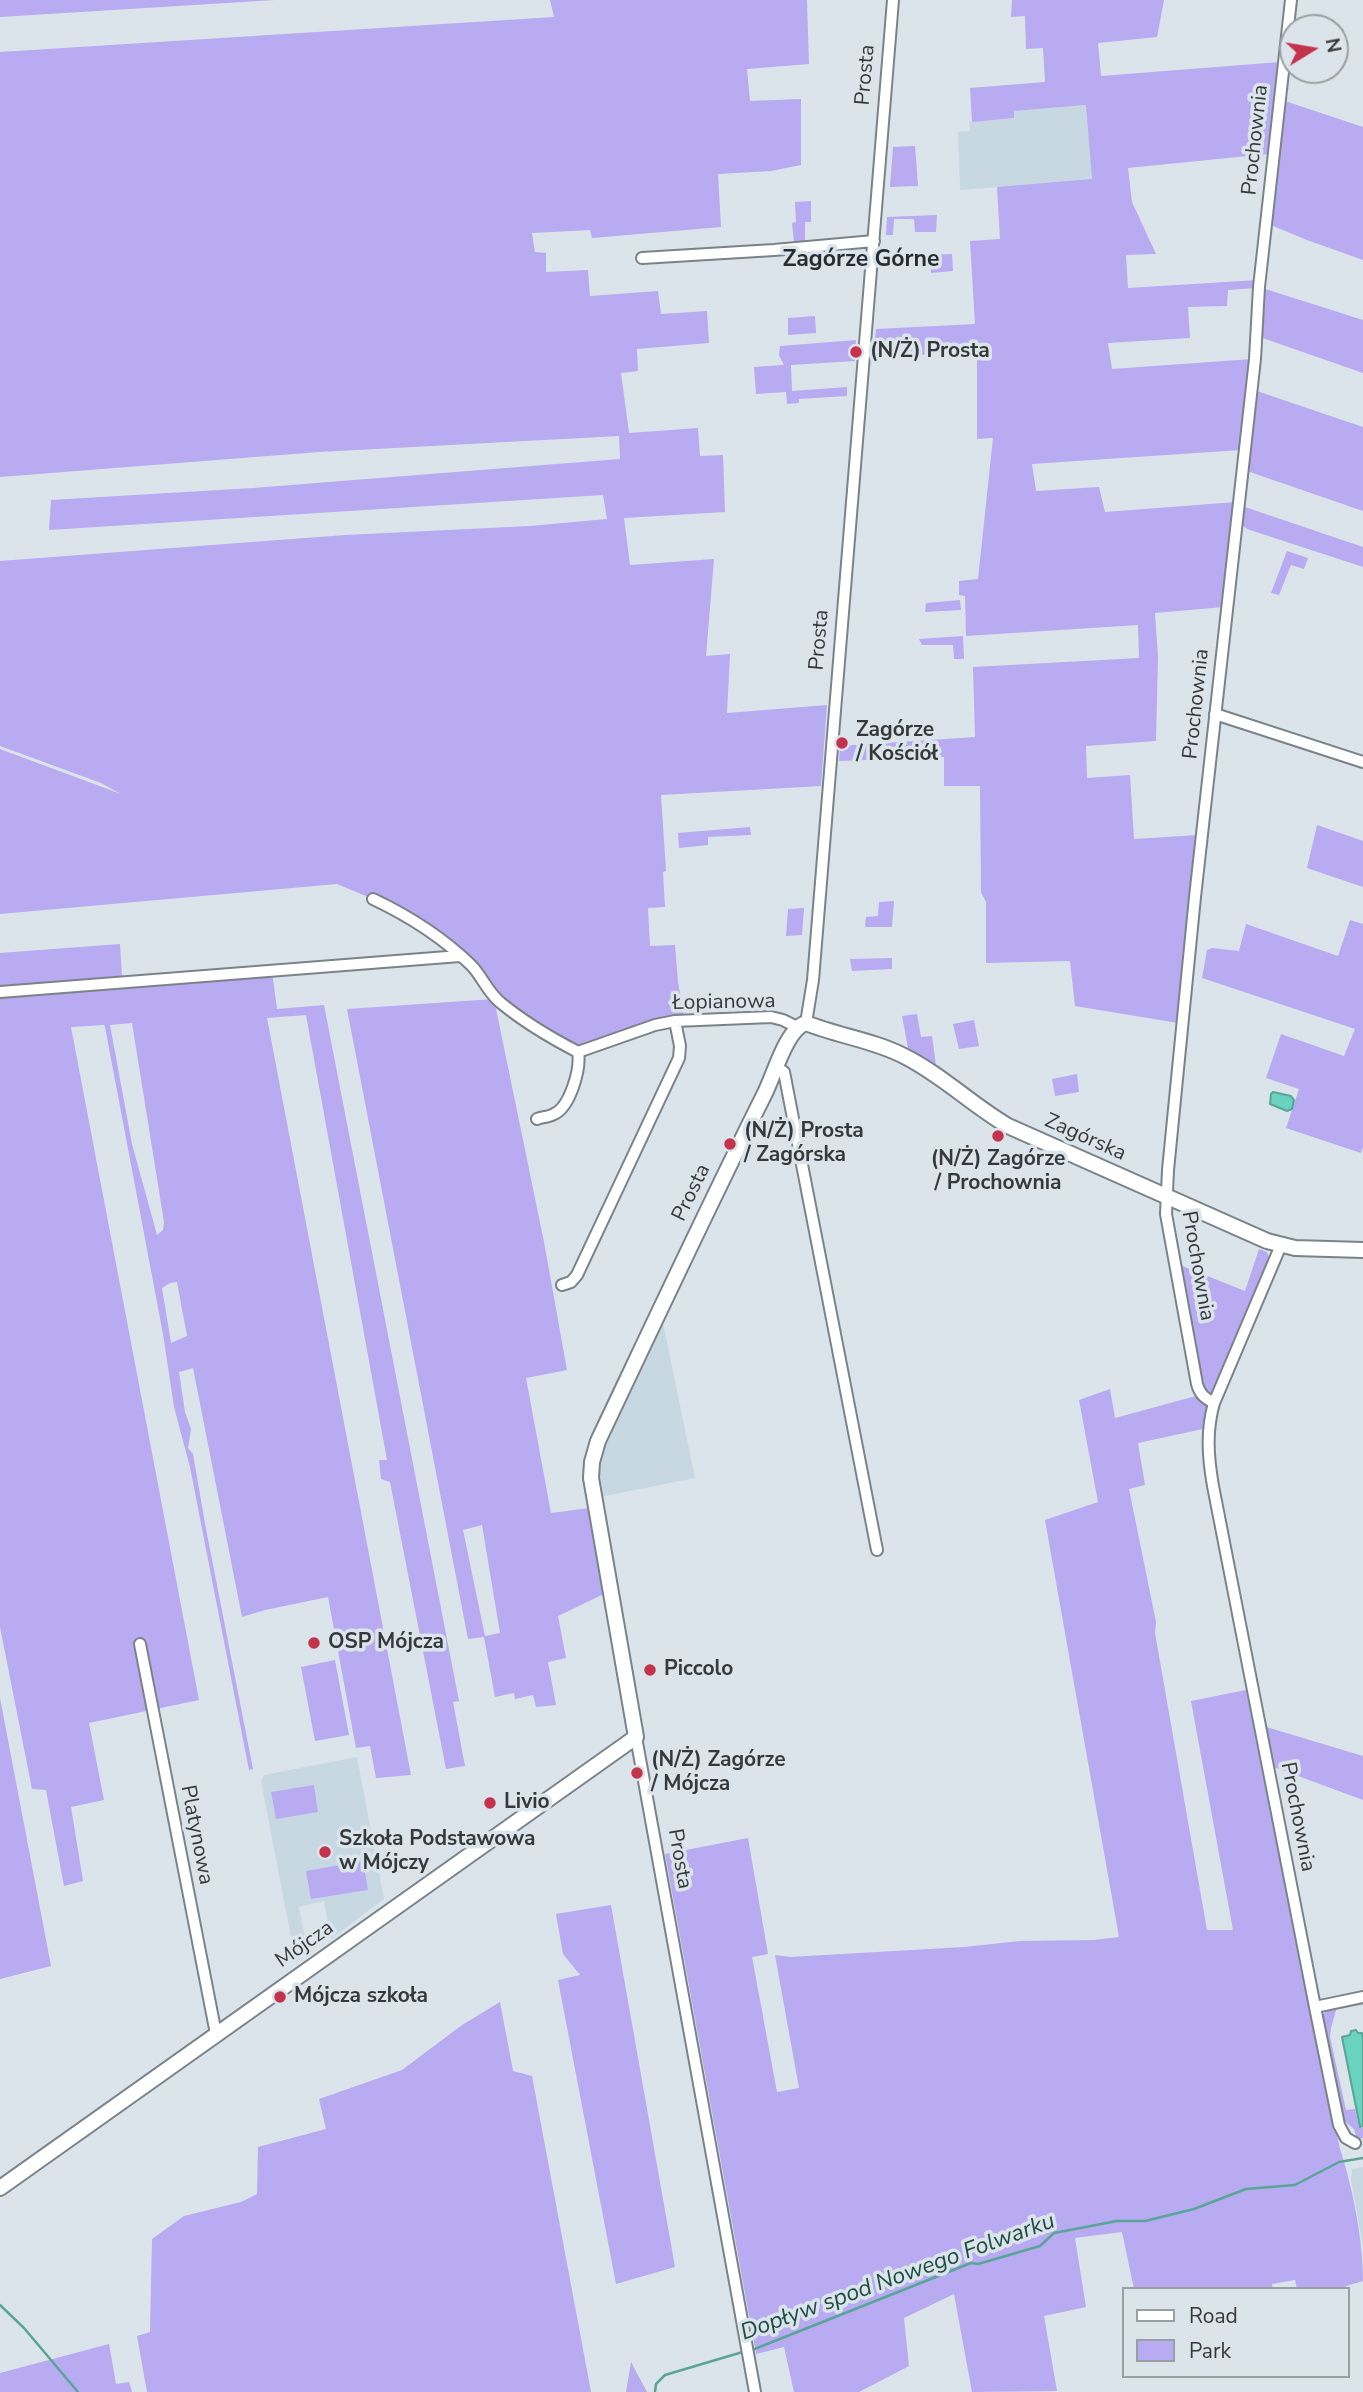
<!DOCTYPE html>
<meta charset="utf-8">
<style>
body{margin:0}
#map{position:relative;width:1363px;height:2392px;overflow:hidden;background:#dbe4ea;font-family:"Nunito Sans",sans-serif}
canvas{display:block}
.legend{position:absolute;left:1122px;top:2287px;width:228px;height:91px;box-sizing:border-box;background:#dbe4ea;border:2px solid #99a0a4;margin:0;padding:9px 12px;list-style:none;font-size:21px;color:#35393b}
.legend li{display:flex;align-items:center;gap:14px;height:35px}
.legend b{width:35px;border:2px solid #99a0a4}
.north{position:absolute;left:1279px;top:14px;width:70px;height:70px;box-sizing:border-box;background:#dbe4ea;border:2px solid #99a0a4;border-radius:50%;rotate:79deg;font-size:19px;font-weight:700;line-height:28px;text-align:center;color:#35393b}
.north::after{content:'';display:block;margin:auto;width:24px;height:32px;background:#c4334b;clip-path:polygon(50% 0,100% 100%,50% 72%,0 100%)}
</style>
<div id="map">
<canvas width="1363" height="2392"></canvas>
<ul class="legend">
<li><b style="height:9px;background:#fff"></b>Road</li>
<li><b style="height:19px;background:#b8abf1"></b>Park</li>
</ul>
<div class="north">N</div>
</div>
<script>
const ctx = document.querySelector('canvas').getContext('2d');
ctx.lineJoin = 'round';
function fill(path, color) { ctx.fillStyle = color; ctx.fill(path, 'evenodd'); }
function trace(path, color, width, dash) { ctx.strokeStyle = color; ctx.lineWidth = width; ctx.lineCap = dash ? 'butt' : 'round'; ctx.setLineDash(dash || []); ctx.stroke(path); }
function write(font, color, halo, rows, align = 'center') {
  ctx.font = font + ' "Nunito Sans",sans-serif'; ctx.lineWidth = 7; ctx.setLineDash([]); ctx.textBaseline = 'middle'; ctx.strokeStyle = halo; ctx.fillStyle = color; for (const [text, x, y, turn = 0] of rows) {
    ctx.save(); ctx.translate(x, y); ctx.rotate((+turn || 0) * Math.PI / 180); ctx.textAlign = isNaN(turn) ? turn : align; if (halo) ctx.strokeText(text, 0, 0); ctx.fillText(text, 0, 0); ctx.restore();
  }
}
const built = new Path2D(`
 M 1087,105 L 1092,180 L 960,190 L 958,132 L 970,131 L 969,122 L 1014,118 L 1014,111 Z
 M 663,1323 L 695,1478 L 600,1497 L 599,1473 L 603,1452 Z
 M 357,1757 L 384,1899 L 331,1939 L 324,1901 L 299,1907 L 309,1958 L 304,1956 L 296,1963 L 261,1781 L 264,1775 Z
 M 1363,2167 L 1363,2247 L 1351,2179 L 1352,2169 Z`);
const green = new Path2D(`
 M 0,0 L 275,0 L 0,17 Z
 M 550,0 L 807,0 L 809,64 L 747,69 L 750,101 L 801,99 L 801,165 L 771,171 L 718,174 L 721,227 L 592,238 L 590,230 L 532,233 L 535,252 L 546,253 L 546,272 L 588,270 L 590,296 L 658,291 L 661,314 L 707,311 L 709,343 L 637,349 L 638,371 L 621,373 L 629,433 L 698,428 L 700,456 L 723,455 L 725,512 L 624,518 L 630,565 L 714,559 L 706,656 L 730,654 L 727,713 L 827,705 L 821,786 L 661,795 L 666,871 L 663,872 L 665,907 L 648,908 L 650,946 L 675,945 L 678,982 L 684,1016 L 654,1020 L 579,1045 L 572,1044 L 498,996 L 478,965 L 373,899 L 337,884 L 0,914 L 0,749 L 121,794 L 101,783 L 0,746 L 0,561 L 345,535 L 530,526 L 607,519 L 603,495 L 49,530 L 51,500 L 253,488 L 620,459 L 619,436 L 319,452 L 0,477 L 0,52 L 554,17 Z
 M 1012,0 L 1164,0 L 1157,37 L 1098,43 L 1101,76 L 1280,62 L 1268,154 L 1128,168 L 1132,202 L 1156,254 L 1126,255 L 1128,288 L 1258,280 L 1257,288 L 1228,290 L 1227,306 L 1188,307 L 1190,338 L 1108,343 L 1112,369 L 1252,359 L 1241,450 L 1032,464 L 1036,491 L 1099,487 L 1105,512 L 1236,502 L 1224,607 L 1155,613 L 1158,657 L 1156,741 L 1086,746 L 1087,778 L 1130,775 L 1134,839 L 1198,835 L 1178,1023 L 1075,1006 L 1070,961 L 986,963 L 986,902 L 981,892 L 980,786 L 944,786 L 944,757 L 839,761 L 840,746 L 975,737 L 973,667 L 1139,658 L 1138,625 L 966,636 L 965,596 L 959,595 L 959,581 L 978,579 L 993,438 L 977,439 L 977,352 L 873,357 L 876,329 L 975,324 L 970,241 L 1000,239 L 997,187 L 1092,179 L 1086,105 L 1014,111 L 1014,118 L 972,122 L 970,88 L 1045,82 L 1043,48 L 1026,49 L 1025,16 L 1011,17 Z
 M 1279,99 L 1363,127 L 1363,260 L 1307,240 L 1266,223 Z
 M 915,146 L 918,186 L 890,187 L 893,147 Z
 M 811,201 L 811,222 L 805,222 L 805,242 L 794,242 L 792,223 L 796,222 L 795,202 Z
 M 937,215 L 936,232 L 915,232 L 914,219 L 894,219 L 893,235 L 886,235 L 887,217 Z
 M 952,254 L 953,271 L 931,273 L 930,255 Z
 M 1259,287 L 1363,320 L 1363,373 L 1257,336 Z
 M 815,316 L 816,333 L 788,335 L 788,318 Z
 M 856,340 L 855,361 L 791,365 L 792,391 L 847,387 L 847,396 L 799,399 L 799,403 L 787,404 L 786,392 L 756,394 L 754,367 L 784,365 L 779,355 L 780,346 Z
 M 1251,389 L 1363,427 L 1363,511 L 1244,470 Z
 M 1242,506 L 1363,547 L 1363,567 L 1247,529 L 1240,523 Z
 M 1287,551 L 1308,558 L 1304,569 L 1291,565 L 1279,595 L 1271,593 Z
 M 960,600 L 961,610 L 925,612 L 926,603 Z
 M 963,636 L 964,659 L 954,659 L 953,645 L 922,645 L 919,639 Z
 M 1317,825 L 1363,841 L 1363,887 L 1307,868 Z
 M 750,827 L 751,835 L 708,837 L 708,845 L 679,848 L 678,833 Z
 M 894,901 L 892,927 L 865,927 L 866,917 L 878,916 L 879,902 Z
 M 804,908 L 802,935 L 786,936 L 788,909 Z
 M 1350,920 L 1363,924 L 1363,1147 L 1361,1153 L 1286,1128 L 1299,1089 L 1266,1078 L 1281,1034 L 1344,1056 L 1355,1029 L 1202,978 L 1207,950 L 1212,948 L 1239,951 L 1246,924 L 1338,956 Z
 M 120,944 L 122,977 L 271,965 L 277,1009 L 324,1005 L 459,1701 L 453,1702 L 465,1766 L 446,1769 L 390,1482 L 381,1479 L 379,1460 L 387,1460 L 306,1015 L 267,1018 L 411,1775 L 376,1778 L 370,1746 L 356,1748 L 328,1597 L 265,1610 L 242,1617 L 193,1368 L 179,1372 L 185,1412 L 191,1429 L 188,1448 L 193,1454 L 206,1529 L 253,1769 L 249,1770 L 190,1467 L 174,1407 L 163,1334 L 105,1027 L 104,1025 L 71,1027 L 199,1700 L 89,1723 L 104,1800 L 71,1807 L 83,1881 L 64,1886 L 46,1790 L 32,1789 L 0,1627 L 0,953 ZM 132,1023 L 164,1222 L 163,1230 L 157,1235 L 132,1144 L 110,1025 ZM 177,1282 L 187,1336 L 171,1343 L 162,1288 L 170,1283 Z
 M 892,958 L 892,969 L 852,971 L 850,959 Z
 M 494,999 L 544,1242 L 567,1370 L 526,1378 L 551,1513 L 590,1508 L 604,1594 L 558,1616 L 566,1658 L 548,1662 L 556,1705 L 536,1707 L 533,1695 L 515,1699 L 514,1693 L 495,1697 L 484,1637 L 468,1639 L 347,1009 ZM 482,1525 L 500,1633 L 485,1636 L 463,1530 Z
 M 917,1014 L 921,1037 L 932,1036 L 936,1065 L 908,1048 L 902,1016 Z
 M 974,1020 L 979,1046 L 959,1049 L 953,1024 Z
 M 1077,1074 L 1079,1092 L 1055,1096 L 1052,1079 Z
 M 1259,1249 L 1267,1252 L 1269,1258 L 1266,1266 L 1267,1268 L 1213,1393 L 1209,1395 L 1201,1388 L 1180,1265 L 1245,1291 Z
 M 1110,1389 L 1115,1418 L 1196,1396 L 1208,1406 L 1203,1429 L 1138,1443 L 1145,1485 L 1129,1489 L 1156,1622 L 1155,1633 L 1207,1930 L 1233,1930 L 1191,1701 L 1246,1690 L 1340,2149 C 1353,2189 1363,2240 1363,2281 L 1346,2286 L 1346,2289 L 1297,2289 L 1295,2280 L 1272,2284 L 1273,2289 L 1134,2289 L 1122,2232 L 1075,2238 L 1086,2307 L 1044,2316 L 1057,2391 L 972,2392 L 954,2294 L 904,2318 L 909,2366 L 859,2392 L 794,2392 L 784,2347 L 756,2354 L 665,1854 L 748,1838 L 768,1954 L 752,1957 L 777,2092 L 799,2088 L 775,1955 L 790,1957 L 964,1947 L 1020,1941 L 1094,1940 L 1119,1937 L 1045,1520 L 1098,1502 L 1079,1400 Z
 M 335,1660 L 349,1735 L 315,1741 L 301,1667 Z
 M 0,1698 L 51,1966 L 0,1979 Z
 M 1263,1726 L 1363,1756 L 1363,1800 L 1271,1766 Z
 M 314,1785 L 318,1812 L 276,1819 L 271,1792 Z
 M 363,1861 L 368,1890 L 311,1899 L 306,1871 Z
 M 611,1905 L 675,2267 L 616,2284 L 558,1980 L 580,1975 L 563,1954 L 556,1914 Z
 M 500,2002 L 513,2071 L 532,2076 L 591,2392 L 147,2392 L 137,2336 L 150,2332 L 152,2239 L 184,2216 L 241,2202 L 257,2194 L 258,2147 L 326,2129 L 319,2099 L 402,2070 L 462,2025 Z
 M 1337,2007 L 1331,2028 L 1330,2037 L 1346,2110 L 1355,2109 L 1359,2127 L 1363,2128 L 1363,2138 L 1357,2139 L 1354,2129 L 1342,2119 L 1322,2016 L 1328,2008 Z
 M 109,2344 L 116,2384 L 129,2382 L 132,2392 L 0,2392 L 0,2373 Z
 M 631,2362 L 647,2392 L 626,2392 Z`);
const water = new Path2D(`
 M 1273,1092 L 1291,1096 L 1294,1100 L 1292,1109 L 1287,1111 L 1270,1104 L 1271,1094 Z
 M 1356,2030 L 1358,2033 L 1362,2033 L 1363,2039 L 1363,2126 L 1360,2127 L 1342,2037 L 1350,2035 L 1351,2031 Z`);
const stream = new Path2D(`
 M 0,2305 L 24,2328 L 78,2392
 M 752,2350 L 971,2263 L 978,2264 L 1040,2246 L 1054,2233 L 1117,2221 L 1145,2221 L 1194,2209 L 1246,2189 L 1295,2185 L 1339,2162 L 1363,2158
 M 655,2392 L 656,2384 L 665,2375 L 746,2351`);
const minor = new Path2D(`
 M 642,258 L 774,250 L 874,241
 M 1215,714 L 1363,762
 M 373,899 C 409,916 442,937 471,965 C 482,976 488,993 501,1003 C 524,1022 551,1038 578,1052 L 655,1025 L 675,1021 L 771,1017 L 783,1020 L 797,1027
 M 0,992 L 460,956
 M 806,1023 L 813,980 L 893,0
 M 777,1067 L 784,1072 L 877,1550
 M 537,1119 C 542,1117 549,1117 554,1114 C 570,1107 581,1069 578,1052
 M 1281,1245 L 1214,1403 C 1206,1431 1208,1457 1213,1486 L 1315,2007
 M 562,1285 L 571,1282 L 577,1275 L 679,1058 L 680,1046 L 675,1021
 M 1214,1403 C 1205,1398 1200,1395 1197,1384 L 1166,1214 L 1168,1170 L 1195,897 L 1255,359 L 1259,287 L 1291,0
 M 140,1644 L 216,2034
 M 636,1737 L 755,2392
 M 1355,2143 L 1346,2138 L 1339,2125 L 1315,2007 L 1363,1997`);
const tertiary = new Path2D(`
 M 0,2188 L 636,1737 L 591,1478 L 592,1462 L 598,1441 C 653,1325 707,1209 764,1095 C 774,1076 786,1029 806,1023 C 838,1036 873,1040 904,1056 C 942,1075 972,1105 1008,1126 L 1267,1241 L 1295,1248 L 1363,1250`);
const markers = [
 [856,352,7,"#c4334b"],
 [842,743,7,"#c4334b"],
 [998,1136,7,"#c4334b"],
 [730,1144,7,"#c4334b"],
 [314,1643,7,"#c4334b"],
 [650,1670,7,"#c4334b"],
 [637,1773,7,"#c4334b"],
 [490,1803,7,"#c4334b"],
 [325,1852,7,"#c4334b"],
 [280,1997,7,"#c4334b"]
];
const streetNames = [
 ["Prosta",866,75,-85],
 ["Prochownia",1256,140,-84],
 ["Prosta",820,640,-85],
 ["Prochownia",1197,704,-84],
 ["Łopianowa",724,1003,-1],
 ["Zagórska",1085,1138,24],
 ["Prosta",692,1193,-64],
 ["Prochownia",1197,1266,80],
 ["Prochownia",1297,1817,79],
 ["Platynowa",196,1835,79],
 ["Prosta",679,1859,80],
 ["Mójcza",305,1945,-35]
];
const poiNames = [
 ["(N/Ż) Prosta",870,352],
 ["Zagórze",856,731],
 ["/ Kościół",856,755],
 ["(N/Ż) Prosta",744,1132],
 ["/ Zagórska",744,1156],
 ["(N/Ż) Zagórze",998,1160,"center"],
 ["/ Prochownia",998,1184,"center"],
 ["OSP Mójcza",328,1643],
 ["Piccolo",664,1670],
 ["(N/Ż) Zagórze",651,1761],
 ["/ Mójcza",651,1785],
 ["Livio",504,1803],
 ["Szkoła Podstawowa",339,1840],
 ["w Mójczy",339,1864],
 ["Mójcza szkoła",294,1997]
];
const neighbourhoodNames = [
 ["Zagórze Górne",861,260]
];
const waterNames = [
 ["Dopływ spod Nowego Folwarku",898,2278,-20]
];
fill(built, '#c8d8e3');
fill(green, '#b8abf1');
fill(water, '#69d3bf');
trace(water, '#59a597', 2);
trace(stream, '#59a597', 2.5);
trace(minor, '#7a8388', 14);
trace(tertiary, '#7a8388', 18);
trace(minor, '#fff', 10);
trace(tertiary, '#fff', 14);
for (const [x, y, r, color] of markers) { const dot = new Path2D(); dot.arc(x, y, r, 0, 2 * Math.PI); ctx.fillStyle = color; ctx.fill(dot); trace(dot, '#dbe4ea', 2.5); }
write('21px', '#35393b', '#dbe4ea', streetNames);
write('bold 21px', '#35393b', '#dbe4ea', poiNames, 'left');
write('bold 23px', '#262d32', '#dbe4ea', neighbourhoodNames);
write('italic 23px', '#1e4d44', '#dbe4ea', waterNames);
</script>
